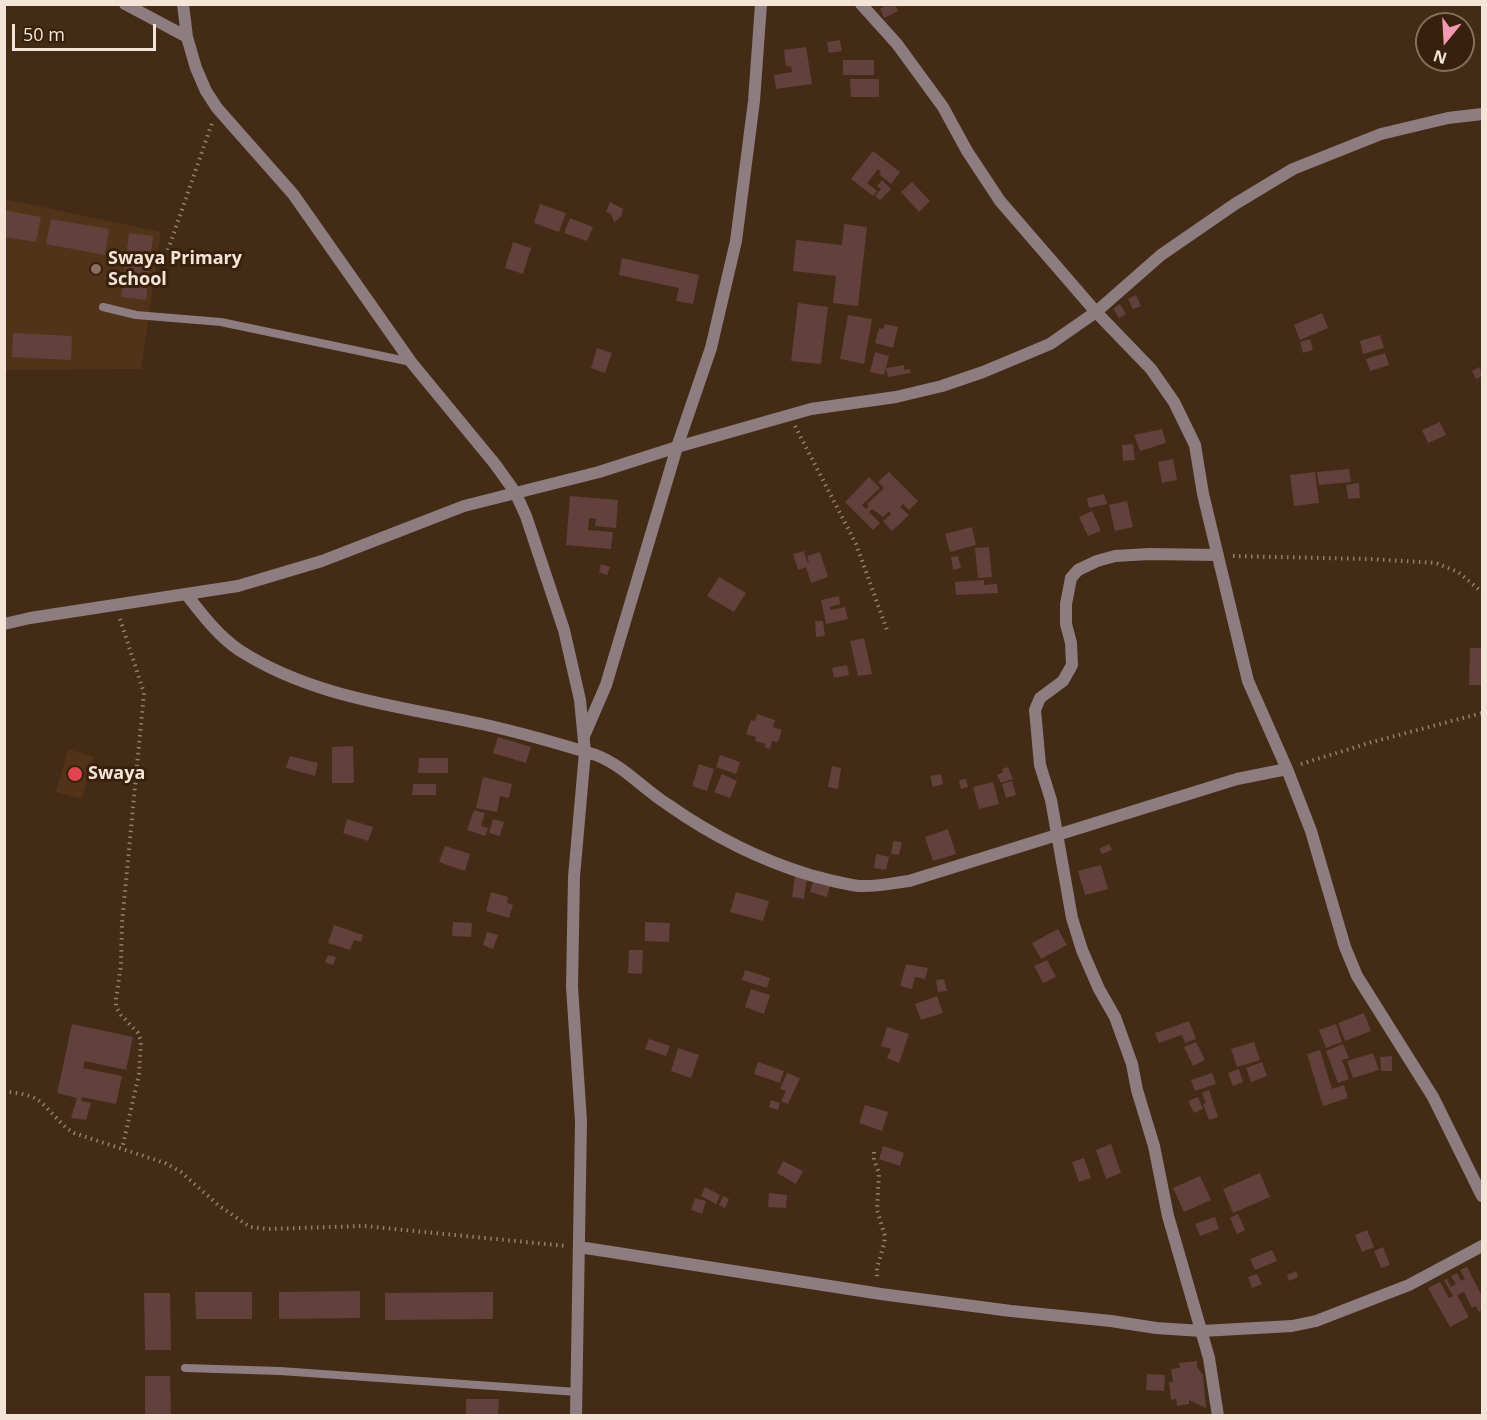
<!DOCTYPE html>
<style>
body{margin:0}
#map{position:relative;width:1487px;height:1420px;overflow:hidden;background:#432b16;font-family:"Open Sans",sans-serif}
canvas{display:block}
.frame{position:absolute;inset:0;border:6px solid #f4e4d8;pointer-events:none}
.north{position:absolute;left:1415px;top:12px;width:60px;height:60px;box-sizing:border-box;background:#38210c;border:2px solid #836f5e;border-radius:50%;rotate:198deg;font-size:16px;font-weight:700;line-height:24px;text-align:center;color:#f4e4d8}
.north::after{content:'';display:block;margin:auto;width:21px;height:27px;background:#f19ab4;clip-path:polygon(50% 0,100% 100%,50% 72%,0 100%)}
.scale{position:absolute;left:12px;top:24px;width:144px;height:27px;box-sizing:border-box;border:3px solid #f4e4d8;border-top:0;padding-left:8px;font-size:18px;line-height:21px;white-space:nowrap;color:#f4e4d8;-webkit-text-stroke:4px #38210c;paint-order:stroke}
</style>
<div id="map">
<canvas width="1487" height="1420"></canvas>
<div class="frame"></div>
<div class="north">N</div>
<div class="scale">50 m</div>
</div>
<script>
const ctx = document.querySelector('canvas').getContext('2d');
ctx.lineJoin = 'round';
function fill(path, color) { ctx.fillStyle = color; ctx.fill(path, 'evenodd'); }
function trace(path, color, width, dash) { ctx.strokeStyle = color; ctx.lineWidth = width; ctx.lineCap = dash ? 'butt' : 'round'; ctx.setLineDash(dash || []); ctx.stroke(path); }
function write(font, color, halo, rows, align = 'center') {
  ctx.font = font + ' "Open Sans",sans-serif'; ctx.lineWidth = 6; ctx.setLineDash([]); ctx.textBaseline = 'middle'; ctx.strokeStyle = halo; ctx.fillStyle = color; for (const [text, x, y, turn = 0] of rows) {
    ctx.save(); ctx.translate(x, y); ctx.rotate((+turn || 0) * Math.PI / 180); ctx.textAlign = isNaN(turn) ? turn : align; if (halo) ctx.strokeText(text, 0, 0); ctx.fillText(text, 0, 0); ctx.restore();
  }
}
const built = new Path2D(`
 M 4,199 L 161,232 L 141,369 L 5,370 Z
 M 68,749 L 94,757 L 82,799 L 56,792 Z`);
const building = new Path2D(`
 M 888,4 L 895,4 L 898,11 L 884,18 L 880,9 Z
 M 840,40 L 842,51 L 829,53 L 827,42 Z
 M 806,47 L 812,84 L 776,89 L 774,75 L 792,72 L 791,66 L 786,66 L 784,50 Z
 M 843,60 L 874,60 L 874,75 L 843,75 Z
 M 850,79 L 879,79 L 879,97 L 851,97 Z
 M 873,151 L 900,172 L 891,184 L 879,174 L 881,172 L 878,169 L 867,183 L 877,191 L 873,196 L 851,179 Z
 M 882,180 L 891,189 L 880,200 L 875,196 L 881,189 L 877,186 Z
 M 912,182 L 930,201 L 919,212 L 901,192 Z
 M 610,202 L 623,209 L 621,217 L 614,222 L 611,214 L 606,212 Z
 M 540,204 L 566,213 L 559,232 L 534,223 Z
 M 4,210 L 41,217 L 36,242 L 4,237 Z
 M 570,218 L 593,227 L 587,241 L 564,233 Z
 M 51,219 L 109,229 L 105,255 L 46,244 Z
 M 844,224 L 867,227 L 858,306 L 833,303 L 836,276 L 793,271 L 796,240 L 842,245 Z
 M 129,233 L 153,236 L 146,300 L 121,297 Z
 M 513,242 L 531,248 L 523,274 L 505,268 Z
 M 622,258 L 699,275 L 693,304 L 676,301 L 679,288 L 619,275 Z
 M 1136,295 L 1141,306 L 1133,309 L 1128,299 Z
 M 798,303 L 828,307 L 821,364 L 791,361 Z
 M 1120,304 L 1126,314 L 1119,318 L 1113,309 Z
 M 1322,313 L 1328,328 L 1300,340 L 1294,325 Z
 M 848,315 L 872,319 L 864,364 L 840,359 Z
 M 885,324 L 898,327 L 893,348 L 875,343 L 879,328 L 883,329 Z
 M 13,333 L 72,336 L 71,360 L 12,357 Z
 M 1380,335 L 1384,348 L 1363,354 L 1360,341 Z
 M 1310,339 L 1313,350 L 1303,353 L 1300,342 Z
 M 597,348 L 612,353 L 605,373 L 591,368 Z
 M 875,352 L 889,356 L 884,375 L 870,372 Z
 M 1385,353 L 1389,365 L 1370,371 L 1366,359 Z
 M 904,365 L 904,370 L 910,369 L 911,373 L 888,377 L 886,368 Z
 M 1480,367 L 1482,376 L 1476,379 L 1472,371 Z
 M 1440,422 L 1446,435 L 1428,443 L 1422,430 Z
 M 1162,429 L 1166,443 L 1140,451 L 1134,435 Z
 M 1133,444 L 1135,460 L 1123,461 L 1122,445 Z
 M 1173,459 L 1177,480 L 1162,483 L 1158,462 Z
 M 1349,469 L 1351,482 L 1319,485 L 1317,472 Z
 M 889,472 L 918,501 L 909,510 L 903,504 L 900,507 L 909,515 L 892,531 L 883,521 L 891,514 L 889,511 L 883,517 L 872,509 L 869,512 L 880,523 L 873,530 L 845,502 L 869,477 L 880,488 L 862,505 L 866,509 L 869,506 L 867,504 L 884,488 L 878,482 Z
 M 1315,472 L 1319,503 L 1294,506 L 1290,475 Z
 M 1359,483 L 1360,498 L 1348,499 L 1346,485 Z
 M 1104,494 L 1107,504 L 1089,508 L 1087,498 Z
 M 570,496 L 618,500 L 616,528 L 595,526 L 596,519 L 589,518 L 588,530 L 613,532 L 611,549 L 566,545 Z
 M 1127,501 L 1133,527 L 1115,531 L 1109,505 Z
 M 1092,511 L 1101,531 L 1088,536 L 1079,517 Z
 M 972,527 L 976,545 L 950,552 L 945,534 Z
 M 989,547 L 992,577 L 978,578 L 975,548 Z
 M 804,551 L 807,562 L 809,562 L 807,556 L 820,552 L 828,577 L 811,583 L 806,567 L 798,570 L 793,554 Z
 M 958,556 L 961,568 L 953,570 L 951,557 Z
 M 601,564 L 610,567 L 607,575 L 599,572 Z
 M 719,577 L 746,593 L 734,612 L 707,596 Z
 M 984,580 L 984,585 L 997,584 L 998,593 L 956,595 L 955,582 Z
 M 839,596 L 840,604 L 830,607 L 831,610 L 845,607 L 848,619 L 826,624 L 821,600 Z
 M 815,621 L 823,621 L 825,636 L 816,637 Z
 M 864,638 L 872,674 L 858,676 L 850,641 Z
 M 1470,648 L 1482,648 L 1482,685 L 1469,685 Z
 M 847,665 L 849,675 L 834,678 L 832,668 Z
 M 757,714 L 775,720 L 773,727 L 782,730 L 778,742 L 772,741 L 770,749 L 764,747 L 766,744 L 755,741 L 756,737 L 746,734 L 751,720 L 755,721 Z
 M 498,737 L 531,747 L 526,763 L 493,753 Z
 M 353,746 L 354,783 L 332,783 L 332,747 Z
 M 720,755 L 740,762 L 736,774 L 716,767 Z
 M 290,756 L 318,763 L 315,776 L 286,768 Z
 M 419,758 L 448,758 L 448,773 L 418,773 Z
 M 699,764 L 714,769 L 707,791 L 692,786 Z
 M 832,766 L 841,768 L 838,789 L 828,787 Z
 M 1008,767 L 1013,779 L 1001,783 L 997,775 L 1003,772 L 1002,769 Z
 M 722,774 L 737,781 L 730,798 L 714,792 Z
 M 941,774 L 943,784 L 933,787 L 930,776 Z
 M 483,777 L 512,784 L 509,798 L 500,796 L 497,812 L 476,808 Z
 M 966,779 L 968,787 L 961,789 L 959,780 Z
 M 1012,781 L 1016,795 L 1006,798 L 1002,784 Z
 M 993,782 L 999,804 L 979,809 L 973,787 Z
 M 413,784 L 436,784 L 436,795 L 412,795 Z
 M 474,810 L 485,813 L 481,826 L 488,828 L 485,836 L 467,830 Z
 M 347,819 L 373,827 L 368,841 L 343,833 Z
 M 493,819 L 504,822 L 500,836 L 489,833 Z
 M 948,829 L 956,854 L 933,861 L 925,837 Z
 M 893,841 L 902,842 L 899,855 L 891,854 Z
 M 1109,844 L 1112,850 L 1102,854 L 1099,849 Z
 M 445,846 L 470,854 L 465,871 L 439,862 Z
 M 876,854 L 889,857 L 886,870 L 874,868 Z
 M 1101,865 L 1108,889 L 1085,895 L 1078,871 Z
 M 795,876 L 807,878 L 804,899 L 792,897 Z
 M 813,882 L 830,886 L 827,897 L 810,892 Z
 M 491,892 L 508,897 L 507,903 L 513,905 L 509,918 L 486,911 Z
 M 736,892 L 769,901 L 763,921 L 730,912 Z
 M 453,922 L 472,923 L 471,937 L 452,936 Z
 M 645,922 L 670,923 L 669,942 L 645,941 Z
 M 334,925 L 363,935 L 361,942 L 354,940 L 350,950 L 328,943 Z
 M 1058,929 L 1067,945 L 1041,959 L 1032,943 Z
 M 487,932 L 498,935 L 493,949 L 483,945 Z
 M 629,950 L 643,950 L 642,974 L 628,973 Z
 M 328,955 L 336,957 L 333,965 L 325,962 Z
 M 1047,960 L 1056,977 L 1043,983 L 1034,966 Z
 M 906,964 L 928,968 L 925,979 L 915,977 L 912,989 L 900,986 Z
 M 745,970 L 770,978 L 767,988 L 742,980 Z
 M 944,979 L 947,991 L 938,992 L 936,980 Z
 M 751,989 L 770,995 L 764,1014 L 745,1007 Z
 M 937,996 L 943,1013 L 921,1020 L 915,1004 Z
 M 1364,1013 L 1371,1031 L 1345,1041 L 1338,1023 Z
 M 1189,1021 L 1196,1039 L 1185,1043 L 1182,1035 L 1159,1043 L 1155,1033 Z
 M 72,1024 L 133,1037 L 126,1070 L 85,1061 L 83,1068 L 122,1076 L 116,1104 L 82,1097 L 81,1101 L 91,1103 L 86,1120 L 71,1118 L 77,1098 L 57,1093 Z
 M 1336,1024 L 1342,1042 L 1326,1048 L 1319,1030 Z
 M 887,1027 L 909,1034 L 899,1063 L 887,1058 L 891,1049 L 881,1046 Z
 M 649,1039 L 670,1046 L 666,1056 L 645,1049 Z
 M 1196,1042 L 1205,1060 L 1193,1066 L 1184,1047 Z
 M 1254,1042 L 1260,1060 L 1237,1067 L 1231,1049 Z
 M 1343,1044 L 1349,1058 L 1342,1060 L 1349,1079 L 1338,1083 L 1326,1051 Z
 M 678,1048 L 699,1055 L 691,1078 L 671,1071 Z
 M 1320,1050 L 1332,1089 L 1344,1085 L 1348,1098 L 1323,1106 L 1307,1054 Z
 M 1373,1053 L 1379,1070 L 1353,1078 L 1347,1061 Z
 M 1392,1056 L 1392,1071 L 1381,1071 L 1380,1057 Z
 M 758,1062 L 784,1071 L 780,1083 L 754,1074 Z
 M 1262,1062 L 1267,1076 L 1251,1082 L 1246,1068 Z
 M 1239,1069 L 1243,1082 L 1233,1086 L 1228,1073 Z
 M 787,1073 L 800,1078 L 788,1104 L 781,1101 L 786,1091 L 780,1089 Z
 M 1212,1073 L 1216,1084 L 1195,1091 L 1191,1080 Z
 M 1209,1090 L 1218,1117 L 1209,1120 L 1203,1104 L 1206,1103 L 1202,1093 Z
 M 1198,1097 L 1203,1109 L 1194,1113 L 1188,1101 Z
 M 771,1100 L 780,1103 L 778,1110 L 769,1107 Z
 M 865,1105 L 888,1112 L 882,1131 L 859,1123 Z
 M 1111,1144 L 1121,1173 L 1106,1179 L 1096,1150 Z
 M 883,1146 L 904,1153 L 900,1166 L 879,1159 Z
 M 1084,1158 L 1091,1178 L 1079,1182 L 1072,1162 Z
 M 783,1161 L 803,1171 L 796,1184 L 777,1173 Z
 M 1260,1173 L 1270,1197 L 1233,1213 L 1223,1189 Z
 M 1200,1176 L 1211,1200 L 1184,1212 L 1173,1188 Z
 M 705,1187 L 720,1195 L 716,1204 L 701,1196 Z
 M 769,1193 L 787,1195 L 786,1208 L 768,1207 Z
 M 723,1196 L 729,1199 L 725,1208 L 719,1205 Z
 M 695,1198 L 706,1201 L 702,1214 L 691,1210 Z
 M 1238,1214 L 1245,1230 L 1237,1234 L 1230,1218 Z
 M 1215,1217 L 1219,1229 L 1200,1236 L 1195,1224 Z
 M 1367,1230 L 1374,1247 L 1362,1252 L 1355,1235 Z
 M 1383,1247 L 1390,1265 L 1381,1268 L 1374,1251 Z
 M 1272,1250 L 1277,1261 L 1255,1270 L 1250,1259 Z
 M 1467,1267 L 1482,1296 L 1482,1310 L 1479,1312 L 1476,1306 L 1472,1308 L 1464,1292 L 1457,1295 L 1469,1317 L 1450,1327 L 1428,1288 L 1440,1282 L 1449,1298 L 1453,1296 L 1444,1280 L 1447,1279 L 1451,1287 L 1456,1284 L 1451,1276 L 1457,1273 L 1461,1281 L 1465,1279 L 1460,1270 Z
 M 1296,1271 L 1298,1277 L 1289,1281 L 1287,1275 Z
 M 1257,1274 L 1262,1284 L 1252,1288 L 1248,1277 Z
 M 360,1291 L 360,1318 L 279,1319 L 279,1292 Z
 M 195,1292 L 252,1292 L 252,1319 L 196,1319 Z
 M 493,1292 L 493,1319 L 385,1320 L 385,1293 Z
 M 144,1293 L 170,1293 L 171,1350 L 145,1350 Z
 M 1197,1361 L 1197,1367 L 1203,1375 L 1206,1408 L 1189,1400 L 1189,1404 L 1177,1406 L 1176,1399 L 1171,1400 L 1169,1382 L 1173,1382 L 1171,1369 L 1180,1368 L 1179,1363 Z
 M 1147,1374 L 1165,1375 L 1164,1391 L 1146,1390 Z
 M 145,1376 L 170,1376 L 171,1416 L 145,1416 Z
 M 466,1399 L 499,1399 L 498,1416 L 466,1416 Z`);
const path = new Path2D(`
 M 168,250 L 212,123
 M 795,426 L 856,544 L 887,630
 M 1233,556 L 1369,559 L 1436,563 L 1458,572 L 1482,592
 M 120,619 L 144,693 L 122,923 L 121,965 L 116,999 L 116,1007 L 121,1015 L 138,1033 L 141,1041 L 139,1074 L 122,1149
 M 1301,764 L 1372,742 L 1482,713
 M 4,1091 C 15,1093 29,1094 38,1100 C 51,1110 60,1125 74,1133 L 165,1163 L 181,1172 L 218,1205 L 250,1227 L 268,1229 L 364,1226 L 566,1246
 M 874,1152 L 874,1160 L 879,1173 L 877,1210 L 885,1236 L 884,1244 L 877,1268 L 877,1279`);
const lane = new Path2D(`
 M 103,307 L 136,315 L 221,322 L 411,362
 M 185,1368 L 280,1371 L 577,1392`);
const street = new Path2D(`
 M 125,4 L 187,37
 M 183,4 L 187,37 L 196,68 L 206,91 L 217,108 L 293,194 L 411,362 L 495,464 L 515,492 L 526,516 L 564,630 L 580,700 L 585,752 L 574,877 L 572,987 L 581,1121 L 576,1416
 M 861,4 L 897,44 L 943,107 L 967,151 L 1000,201 L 1096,312 L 1151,369 L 1174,402 L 1195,445 L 1203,494 L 1248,681 L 1287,769 L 1311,831 L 1345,947 L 1357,976 L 1433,1097 L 1482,1196
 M 1218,555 L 1149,554 L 1115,556 L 1097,561 L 1078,570 L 1071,578 L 1066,604 L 1066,624 L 1071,643 L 1072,665 L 1063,681 L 1040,698 L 1035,710 L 1040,765 L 1051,800 L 1072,918 L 1082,950 L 1099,989 L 1115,1017 L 1132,1064 L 1137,1090 L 1154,1146 L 1168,1216 L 1209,1358 L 1218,1416
 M 186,594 C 202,614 217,635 239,650 C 313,698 401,706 486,725 C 522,733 560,744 596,755 C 624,766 642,788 667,804 C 711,835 757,859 810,875 C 825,879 842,884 859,886 C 875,887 893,883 909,881 L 1237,779 L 1287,769
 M 4,624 L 30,618 L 238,586 L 322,561 L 464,506 L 599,472 L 677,447 L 811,409 L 896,397 L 942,386 L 983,372 L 1050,344 L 1096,312 L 1161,255 L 1235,204 L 1293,169 L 1381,134 L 1448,118 L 1482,114
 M 584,736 L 606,685 L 677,447 L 711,348 L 736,241 L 754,101 L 761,4
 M 579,1247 L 881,1294 L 1011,1311 L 1111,1321 L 1156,1328 L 1202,1331 L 1292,1326 L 1316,1321 L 1409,1285 L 1482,1246`);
const markers = [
 [96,269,6,"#8d6e63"],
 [75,774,8,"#e0444e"]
];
const poiNames = [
 ["Swaya Primary",108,259],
 ["School",108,280],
 ["Swaya",88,774]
];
fill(built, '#513319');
fill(building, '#62403c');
trace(path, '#937f6e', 4, [1.5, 4.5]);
trace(lane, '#8d7c80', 8);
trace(street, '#8d7c80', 12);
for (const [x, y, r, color] of markers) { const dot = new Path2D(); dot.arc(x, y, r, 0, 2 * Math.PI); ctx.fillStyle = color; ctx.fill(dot); trace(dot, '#38210c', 2); }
write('bold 18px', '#f4e4d8', '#38210c', poiNames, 'left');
</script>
